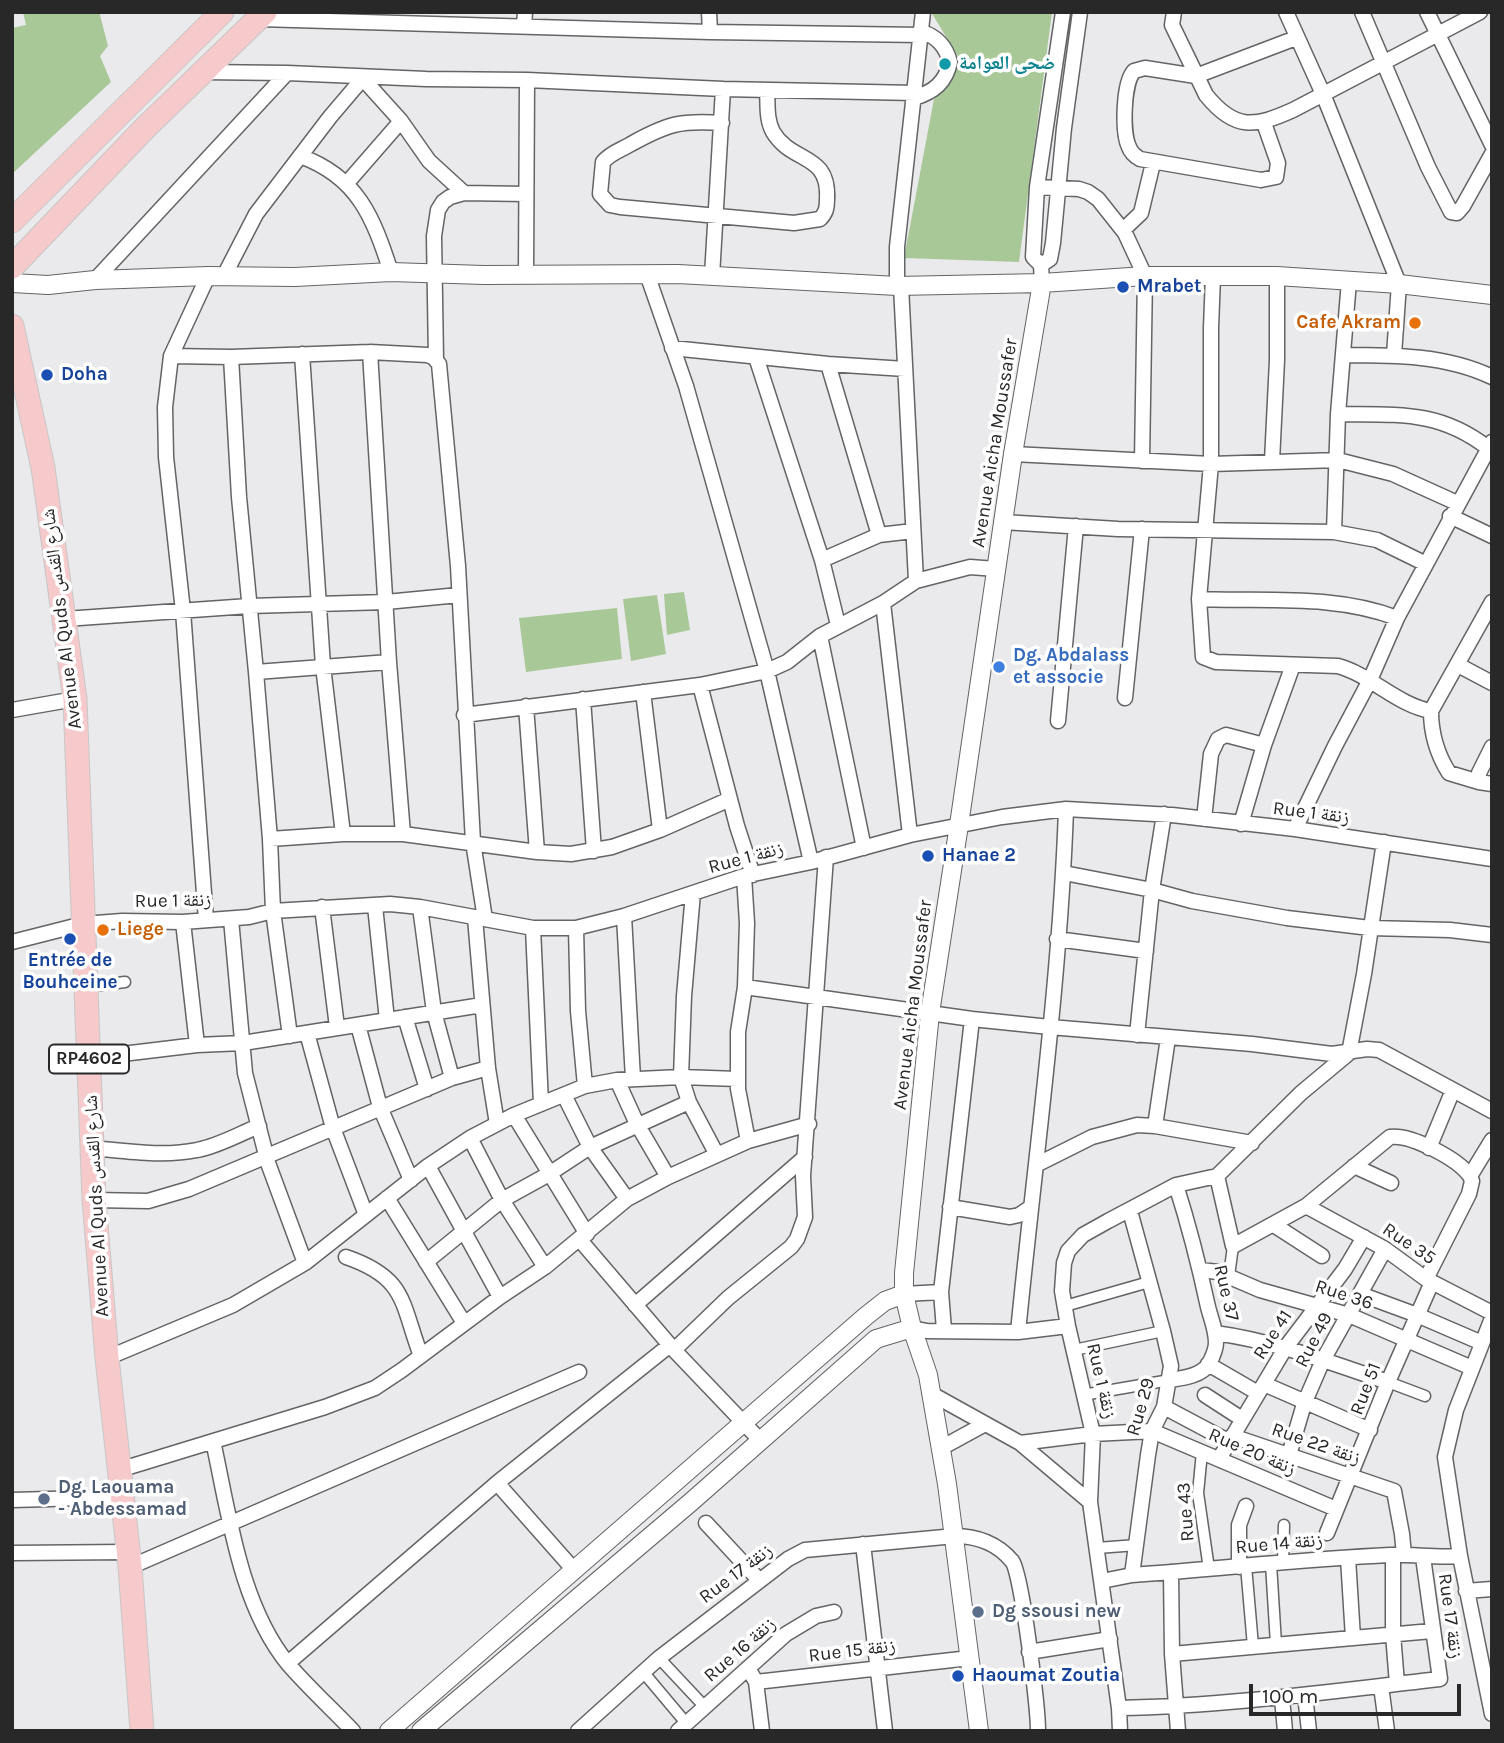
<!DOCTYPE html>
<meta charset="utf-8">
<style>
body{margin:0}
#map{position:relative;width:1504px;height:1743px;overflow:hidden;background:#eaeaec;font-family:Karla,sans-serif}
canvas{display:block}
.frame{position:absolute;inset:0;border:14px solid #282828;pointer-events:none}
.scale{position:absolute;left:1249px;top:1684px;width:212px;height:32px;box-sizing:border-box;border:4px solid #282828;border-top:0;padding-left:9px;font-size:21px;line-height:24px;white-space:nowrap;color:#282828;-webkit-text-stroke:5px #fff;paint-order:stroke}
</style>
<div id="map">
<canvas width="1504" height="1743"></canvas>
<div class="frame"></div>
<div class="scale">100 m</div>
</div>
<script>
const ctx = document.querySelector('canvas').getContext('2d');
ctx.lineJoin = 'round';
function fill(path, color) { ctx.fillStyle = color; ctx.fill(path, 'evenodd'); }
function trace(path, color, width, dash) { ctx.strokeStyle = color; ctx.lineWidth = width; ctx.lineCap = dash ? 'butt' : 'round'; ctx.setLineDash(dash || []); ctx.stroke(path); }
function write(font, color, halo, rows, align = 'center') {
  ctx.font = font + ' Karla,"Noto Naskh Arabic",sans-serif'; ctx.lineWidth = 7; ctx.setLineDash([]); ctx.textBaseline = 'middle'; ctx.strokeStyle = halo; ctx.fillStyle = color; for (const [text, x, y, turn = 0] of rows) {
    ctx.save(); ctx.translate(x, y); ctx.rotate((+turn || 0) * Math.PI / 180); ctx.textAlign = isNaN(turn) ? turn : align; if (halo) ctx.strokeText(text, 0, 0); ctx.fillText(text, 0, 0); ctx.restore();
  }
}
const green = new Path2D(`
 M 23,12 L 101,12 L 100,15 L 108,46 L 100,56 L 111,82 L 12,174 L 12,28 L 26,25 Z
 M 931,12 L 1052,12 L 1019,262 L 904,258 L 934,99 L 947,87 L 959,58 Z
 M 684,592 L 690,630 L 667,635 L 664,594 Z
 M 657,595 L 666,654 L 631,661 L 623,599 Z
 M 617,608 L 622,659 L 526,672 L 519,618 Z`);
const pedestrian = new Path2D(`
 M 86,987 L 125,982
 M 1229,1276 L 1233,1246
 M 1065,1306 L 1149,1282
 M 1074,1350 L 1163,1331
 M 1388,1382 L 1425,1396
 M 1083,1395 L 1170,1380
 M 1202,1452 L 1198,1493 L 1209,1569
 M 1097,1548 L 1137,1545
 M 1283,1563 L 1284,1525
 M 1271,1564 L 1276,1644
 M 1246,1566 L 1253,1646
 M 659,1658 L 704,1706
 M 644,1673 L 686,1723`);
const minor = new Path2D(`
 M 709,12 L 710,32
 M 1174,12 L 1172,25 L 1206,95 C 1235,131 1255,127 1293,110 L 1480,12
 M 1286,12 L 1323,94 L 1399,284 L 1394,355
 M 1362,12 L 1428,167 L 1451,212 L 1457,213 L 1463,206 L 1492,154
 M 1427,12 L 1492,145
 M 259,19 L 710,32 L 922,35
 M 524,26 L 525,12
 M 202,72 L 287,73 L 426,79 L 527,80 L 723,89 L 915,93
 M 364,80 L 401,121 L 429,161 L 464,193
 M 914,98 C 934,92 946,82 950,62 C 946,47 938,37 922,32
 M 722,123 C 680,120 667,124 631,144 C 621,150 610,153 603,162 L 600,194 L 610,205 L 620,207 L 794,223 L 820,219 C 826,213 827,208 827,200 C 830,152 792,164 773,132 C 766,119 768,104 767,90
 M 1264,123 L 1278,163 L 1276,177 L 1261,180 L 1140,159 C 1135,156 1131,153 1129,147 C 1122,133 1123,83 1134,71 L 1145,68 L 1196,76 L 1296,38
 M 300,156 C 358,177 373,217 391,272
 M 347,183 L 401,121
 M 1037,187 L 1079,189 L 1088,192 L 1098,199 L 1125,233 L 1145,276 L 1142,461
 M 1123,230 L 1141,213 L 1153,163
 M 1041,265 L 1050,259 L 1053,243 L 1064,128 L 1080,12
 M 526,274 L 527,80
 M 647,274 L 686,386 L 767,671 L 811,862
 M 224,276 L 256,214 L 330,117 L 364,77
 M 712,276 L 723,89
 M 1213,276 L 1211,328 L 1211,464 L 1199,599 L 1203,657 L 1216,662 L 1338,666 C 1371,675 1397,705 1431,711
 M 95,280 L 287,73
 M 1042,283 L 1041,265 L 1033,257 L 1037,187 L 1063,12
 M 897,286 L 897,247 L 923,12
 M 901,286 L 916,581
 M 672,348 L 828,364 L 905,369
 M 370,352 L 389,662 L 403,834
 M 302,354 L 323,666 L 343,834
 M 1344,355 C 1394,355 1446,355 1492,377
 M 171,356 L 231,357 L 370,352 L 427,355 L 433,357 L 439,364 L 458,566 L 473,842 L 485,919
 M 231,357 L 239,497 L 256,672 L 270,839 L 273,911 L 290,1036
 M 756,357 L 822,560 L 838,625
 M 436,360 L 434,236 L 438,210 L 443,202 L 450,197 L 464,193 L 526,194
 M 828,364 L 879,535
 M 1338,414 C 1398,415 1439,410 1488,448
 M 1013,454 L 1211,464 L 1338,460 L 1393,474 L 1457,503
 M 1272,461 L 1277,360 L 1277,276
 M 1450,516 L 1492,536
 M 1003,522 L 1118,529 L 1334,532 L 1377,540 L 1426,564
 M 1334,532 L 1338,414 L 1349,281
 M 822,560 L 879,535 L 913,531
 M 1199,599 C 1266,602 1334,594 1397,618
 M 883,603 L 910,835
 M 65,619 L 249,606 L 386,602 L 459,595
 M 820,636 L 864,848
 M 1458,665 L 1492,683
 M 256,672 L 389,662
 M 700,685 L 737,826 L 753,875
 M 643,692 L 660,830
 M 1125,698 L 1142,529
 M 583,699 L 594,851
 M 526,706 L 537,852
 M 12,710 L 75,699
 M 464,715 L 700,685 L 767,671 L 787,662 L 820,636 L 883,603 L 916,581 L 970,567 L 996,569
 M 1058,721 L 1076,526
 M 1492,747 L 1479,773 L 1479,782 L 1492,784
 M 1479,782 L 1449,773 C 1437,754 1431,734 1431,711 L 1492,602
 M 1204,819 L 1211,754 L 1218,739 L 1226,735 L 1264,745
 M 1241,824 L 1264,745 L 1293,665
 M 1295,829 L 1335,746 L 1370,680 L 1397,618 L 1492,442
 M 270,839 L 343,834 L 403,834 L 537,852 L 571,854 L 612,847 L 660,830 L 730,799
 M 1064,873 L 1152,890 L 1192,901 L 1287,918 L 1370,928 L 1450,930 L 1492,935
 M 744,876 L 747,923 L 745,987 L 738,1032 L 738,1089 L 748,1141
 M 693,893 L 684,996 L 681,1077 L 689,1102 L 717,1155
 M 375,906 L 387,1020
 M 322,907 L 337,1027
 M 420,907 L 434,1012 L 452,1078
 M 624,916 L 633,1079
 M 475,918 L 488,1068 L 497,1124
 M 231,919 L 245,1073 L 268,1163 L 305,1263
 M 206,920 L 183,611 L 166,457 L 165,407 L 171,356 L 208,276
 M 183,922 L 197,1045
 M 533,928 L 541,1104
 M 576,928 L 578,1011 L 585,1086
 M 1057,939 L 1146,951
 M 12,942 L 83,924 L 122,921 L 183,922 L 249,917 L 273,911 L 390,904 L 420,907 L 533,928 L 576,928 L 624,916 L 744,876 L 811,862 L 910,835 L 1002,817 L 1066,809 L 1172,815 L 1295,829 L 1492,859
 M 745,987 L 972,1019 L 1050,1027 L 1252,1044 L 1332,1054 L 1367,1049 L 1379,1050 L 1492,1111
 M 405,1017 L 427,1089
 M 358,1025 L 380,1107 L 411,1180
 M 307,1033 L 333,1128 L 366,1215
 M 1137,1035 L 1152,890 L 1164,814
 M 89,1058 L 197,1045 L 243,1043 L 482,1005
 M 617,1080 L 637,1124 L 668,1177
 M 564,1095 L 590,1147 L 627,1199
 M 514,1115 L 587,1234
 M 1155,1126 L 1168,1038
 M 470,1138 L 502,1200 L 545,1267
 M 92,1148 C 126,1151 163,1157 197,1150 C 219,1146 239,1134 259,1126
 M 1429,1148 L 1453,1090
 M 1038,1164 L 1092,1137 L 1137,1125 L 1155,1126 L 1252,1143
 M 428,1166 L 500,1297
 M 1354,1166 L 1391,1183
 M 1217,1176 L 1301,1093 L 1349,1053 L 1364,974 L 1384,842
 M 1217,1176 L 1233,1246 L 1306,1206 L 1390,1137 C 1411,1134 1458,1159 1470,1176
 M 387,1198 L 464,1323
 M 94,1200 L 148,1201 L 189,1189 L 452,1078 L 488,1068
 M 1306,1206 L 1385,1249 L 1426,1279 L 1492,1313
 M 950,1207 L 1010,1217 L 1019,1215 L 1031,1207
 M 1130,1211 L 1163,1331 L 1171,1366 L 1164,1407 L 1152,1431 L 1148,1455 L 1132,1575
 M 1274,1225 L 1322,1256
 M 580,1240 L 674,1350 L 760,1440
 M 346,1257 C 407,1278 401,1303 421,1356
 M 426,1262 L 502,1200 L 549,1174 L 590,1147 L 689,1102
 M 1201,1270 L 1218,1272 L 1260,1290 L 1349,1315 L 1472,1368
 M 1426,1279 L 1469,1194 L 1472,1181 L 1470,1176 L 1492,1140
 M 904,1294 L 941,1292
 M 1360,1294 L 1417,1315 L 1482,1343
 M 635,1305 L 805,1157
 M 1492,1318 L 1456,1410 L 1445,1457 L 1460,1556 L 1492,1714
 M 912,1328 L 927,1331 L 1018,1332 L 1068,1326
 M 944,1330 L 941,1292 L 972,1019
 M 1018,1332 C 1035,1158 1060,984 1066,809
 M 1215,1333 C 1275,1341 1331,1363 1388,1382
 M 674,1350 L 728,1298 L 791,1247 L 797,1239 L 805,1217 L 803,1176 L 826,857
 M 107,1358 L 233,1305 L 305,1263 L 428,1166 L 470,1138 L 514,1115 L 585,1086 L 617,1080 L 681,1077 L 738,1079
 M 1208,1364 L 1258,1393
 M 1170,1380 C 1183,1378 1201,1376 1209,1364 C 1212,1358 1216,1350 1216,1343 C 1216,1330 1211,1319 1208,1307 C 1199,1265 1189,1226 1176,1185
 M 1264,1384 L 1370,1430
 M 930,1393 L 1020,1443 L 1090,1502
 M 1205,1395 L 1242,1419
 M 1164,1407 L 1228,1441
 M 1232,1436 L 1394,1491 L 1402,1534 L 1404,1555
 M 213,1441 C 229,1514 240,1606 289,1665 C 309,1688 332,1709 353,1731
 M 1020,1443 L 1093,1434 L 1152,1431 L 1336,1509
 M 941,1448 L 985,1424
 M 1289,1455 L 1304,1404 L 1323,1360 L 1385,1249
 M 1219,1459 L 1286,1347 L 1345,1269 L 1364,1237
 M 119,1470 L 325,1407 L 375,1388 L 402,1370 L 500,1297 L 545,1267 L 627,1199 L 668,1177 L 748,1141 L 809,1124
 M 497,1483 L 574,1570
 M 12,1500 L 123,1497
 M 706,1523 L 759,1580
 M 1327,1533 L 1388,1382 L 1432,1282
 M 863,1544 L 885,1731
 M 12,1553 L 127,1552
 M 1393,1555 L 1393,1634 L 1397,1684
 M 1348,1558 L 1353,1638
 M 130,1567 L 579,1372
 M 1239,1567 L 1239,1525 L 1246,1506
 M 1171,1572 L 1172,1654 L 1178,1731
 M 1102,1581 L 1132,1575 C 1218,1569 1304,1559 1390,1555 C 1413,1554 1436,1558 1460,1556
 M 1466,1591 L 1492,1589
 M 1029,1652 L 1110,1639
 M 1172,1654 L 1432,1631
 M 288,1663 L 497,1483 L 670,1345
 M 748,1668 L 756,1682 L 970,1658
 M 756,1682 L 762,1731
 M 1381,1686 L 1387,1731
 M 1305,1695 L 1309,1731
 M 1282,1698 L 1285,1731
 M 1119,1708 C 1227,1706 1333,1691 1440,1679 L 1423,1557
 M 578,1731 L 659,1658 L 788,1559 L 805,1550 L 955,1536 C 977,1536 998,1544 1012,1561 C 1022,1573 1038,1709 1038,1731
 M 678,1731 L 786,1634 L 816,1616 L 834,1612
 M 1120,1731 L 1119,1708 L 1090,1502 L 1093,1434 L 1068,1326 L 1062,1291 L 1064,1263 L 1068,1251 L 1083,1235 L 1108,1221 L 1176,1185 L 1217,1176`);
const tertiary = new Path2D(`
 M 12,283 L 48,285 L 95,280 L 208,276 L 295,277 L 391,272 L 484,275 L 678,274 L 897,286 L 1042,283 L 1145,276 L 1277,276 L 1399,284 L 1492,295
 M 389,1731 L 866,1316 L 885,1301 L 904,1294
 M 421,1731 L 691,1502 L 876,1339 L 912,1328
 M 979,1731 L 947,1484 L 928,1375 L 912,1328 L 904,1294 L 904,1273 L 930,1013 L 959,825 L 1013,454 L 1042,283`);
const primary = new Path2D(`
 M 12,221 L 222,12
 M 12,267 L 145,128 L 265,12
 M 12,326 L 43,468 L 75,699 L 94,1200 L 107,1358 L 130,1567 L 142,1731`);
const markers = [
 [945,64,7,"#0f9aa8"],
 [1123,287,7,"#1a4fb4"],
 [1415,323,7,"#e8710a"],
 [47,375,7,"#1a4fb4"],
 [999,667,7,"#3f7fe0"],
 [928,856,7,"#1a4fb4"],
 [103,930,7,"#e8710a"],
 [70,939,7,"#1a4fb4"],
 [44,1499,7,"#5c6f8a"],
 [978,1612,7,"#5c6f8a"],
 [958,1676,7,"#1a4fb4"]
];
const shields = [
 [89,1059,80]
];
const shieldNames = [
 ["RP4602",89,1059]
];
const cultureNames = [
 ["ضحى العوامة",959,64]
];
const transitNames = [
 ["Mrabet",1137,287],
 ["Doha",61,375],
 ["Hanae 2",942,856],
 ["Entrée de",70,961,"center"],
 ["Bouhceine",70,983,"center"],
 ["Haoumat Zoutia",972,1676]
];
const foodNames = [
 ["Cafe Akram",1401,323],
 ["Liege",117,930,"left"]
];
const streetNames = [
 ["Avenue Aicha Moussafer",995,443,-81],
 ["Avenue Al Quds شارع القدس",62,619,-97],
 ["Rue 1 زنقة",1311,813,7],
 ["Rue 1 زنقة",746,858,-15],
 ["Rue 1 زنقة",173,901,-1],
 ["Avenue Aicha Moussafer",913,1005,-83],
 ["Avenue Al Quds شارع القدس",97,1206,-93],
 ["Rue 35",1409,1244,34],
 ["Rue 37",1226,1293,77],
 ["Rue 36",1344,1295,18],
 ["Rue 41",1273,1335,-57],
 ["Rue 49",1314,1340,-63],
 ["Rue 1 زنقة",1101,1381,77],
 ["Rue 51",1366,1389,-69],
 ["Rue 29",1141,1407,-74],
 ["Rue 22 زنقة",1316,1444,19],
 ["Rue 20 زنقة",1252,1452,23],
 ["Rue 43",1186,1512,-94],
 ["Rue 14 زنقة",1279,1544,-5],
 ["Rue 17 زنقة",736,1574,-37],
 ["Rue 17 زنقة",1450,1616,82],
 ["Rue 16 زنقة",740,1650,-41],
 ["Rue 15 زنقة",852,1651,-7]
];
const shopNames = [
 ["Dg. Abdalass",1013,656],
 ["et associe",1013,678]
];
const serviceNames = [
 ["Dg. Laouama",58,1488],
 ["- Abdessamad",58,1510],
 ["Dg ssousi new",992,1612]
];
fill(green, '#a9c898');
trace(pedestrian, '#636465', 13);
trace(minor, '#636465', 17);
trace(tertiary, '#636465', 20);
trace(primary, '#c7c7c7', 25);
trace(pedestrian, '#fff', 10);
trace(minor, '#fff', 14);
trace(tertiary, '#fff', 18);
trace(primary, '#f6c9cb', 23);
for (const [x, y, r, color] of markers) { const dot = new Path2D(); dot.arc(x, y, r, 0, 2 * Math.PI); ctx.fillStyle = color; ctx.fill(dot); trace(dot, '#fff', 2.5); }
for (const [x, y, w] of shields) { const box = new Path2D(); box.roundRect(x - w / 2, y - 14.5, w, 29, 5); ctx.fillStyle = '#fff'; ctx.fill(box); trace(box, '#282828', 2); }
write('bold 18px', '#282828', null, shieldNames);
write('bold 19px', '#0d838f', '#fff', cultureNames, 'left');
write('bold 19px', '#164399', '#fff', transitNames, 'left');
write('bold 19px', '#c56008', '#fff', foodNames, 'right');
write('19px', '#282828', '#fff', streetNames);
write('bold 19px', '#366cbe', '#fff', shopNames, 'left');
write('bold 19px', '#4e5e75', '#fff', serviceNames, 'left');
</script>
